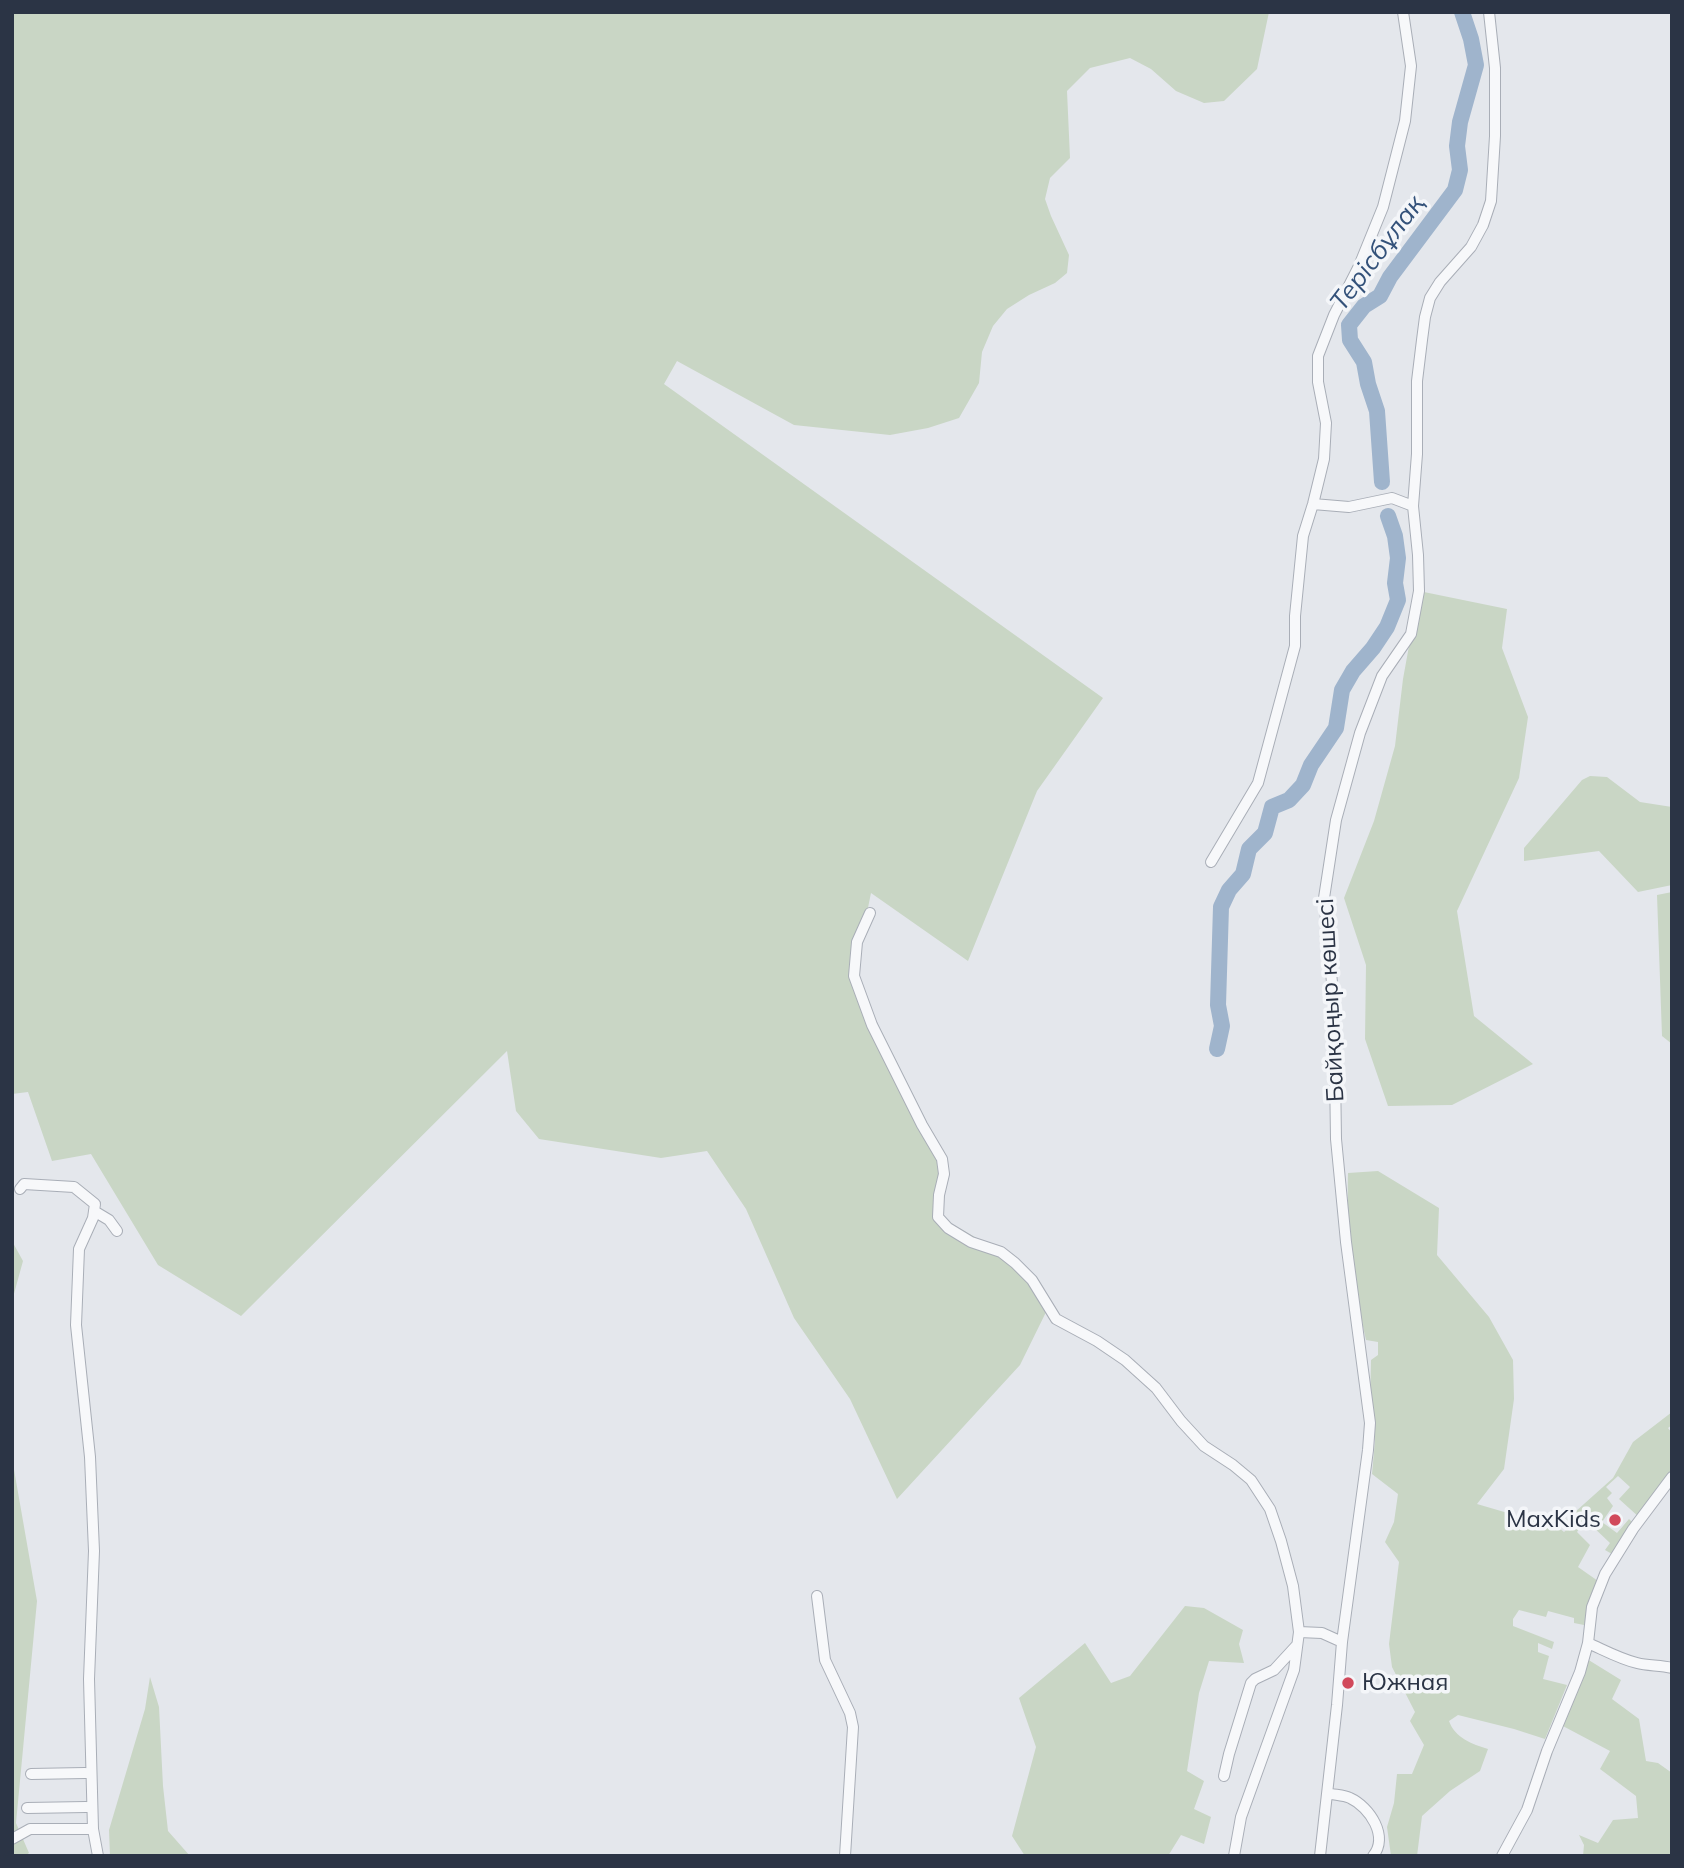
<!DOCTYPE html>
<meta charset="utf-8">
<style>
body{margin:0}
#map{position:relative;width:1684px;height:1868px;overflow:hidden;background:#e4e7ec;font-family:Mulish,sans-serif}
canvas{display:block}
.frame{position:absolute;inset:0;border:14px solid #2b3445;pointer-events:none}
</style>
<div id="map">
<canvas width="1684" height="1868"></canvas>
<div class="frame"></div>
</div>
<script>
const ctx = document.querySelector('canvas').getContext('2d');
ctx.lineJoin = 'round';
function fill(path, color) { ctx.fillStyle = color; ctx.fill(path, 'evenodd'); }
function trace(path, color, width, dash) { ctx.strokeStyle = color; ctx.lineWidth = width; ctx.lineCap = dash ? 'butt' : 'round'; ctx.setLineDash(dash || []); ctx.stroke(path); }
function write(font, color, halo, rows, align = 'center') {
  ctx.font = font + ' Mulish,sans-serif'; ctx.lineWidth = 7; ctx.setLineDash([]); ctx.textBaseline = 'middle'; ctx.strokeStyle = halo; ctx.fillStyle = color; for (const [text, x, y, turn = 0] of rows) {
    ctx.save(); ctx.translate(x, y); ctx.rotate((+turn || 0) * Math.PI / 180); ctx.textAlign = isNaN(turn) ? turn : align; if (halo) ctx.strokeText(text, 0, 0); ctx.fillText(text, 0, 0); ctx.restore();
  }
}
const green = new Path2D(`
 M 12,12 L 1269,12 L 1257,69 L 1224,101 L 1204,103 L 1176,91 L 1151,69 L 1130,58 L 1090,68 L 1067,91 L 1070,158 L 1050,178 L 1045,199 L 1051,216 L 1069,255 L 1067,273 L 1055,283 L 1029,295 L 1007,309 L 993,326 L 982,352 L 979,383 L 959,418 L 928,428 L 890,435 L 794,425 L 677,361 L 664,384 L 1103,698 L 1037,791 L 968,961 L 871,893 L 854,976 L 944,1174 L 938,1216 L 1001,1252 L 1049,1306 L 1020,1365 L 897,1499 L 850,1399 L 794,1318 L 746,1209 L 707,1151 L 661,1158 L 539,1139 L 516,1111 L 507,1051 L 241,1316 L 158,1265 L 91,1154 L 52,1161 L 28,1092 L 12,1094 Z
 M 1419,591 L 1507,609 L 1502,648 L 1528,717 L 1519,778 L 1457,911 L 1474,1016 L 1533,1064 L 1452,1105 L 1388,1106 L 1365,1039 L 1366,965 L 1344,898 L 1374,821 L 1395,746 L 1403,679 Z
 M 1590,776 L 1607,777 L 1640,802 L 1672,807 L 1672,885 L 1638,892 L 1599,851 L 1524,861 L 1524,848 L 1582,780 Z
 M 1672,892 L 1672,1044 L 1662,1036 L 1657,895 Z
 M 1378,1171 L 1439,1208 L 1437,1255 L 1489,1317 L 1513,1360 L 1514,1399 L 1504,1469 L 1477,1504 L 1559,1528 L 1564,1532 L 1570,1526 L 1565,1521 L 1613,1478 L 1633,1442 L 1672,1412 L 1672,1425 L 1668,1428 L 1672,1433 L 1672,1472 L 1640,1518 L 1619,1499 L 1630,1487 L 1618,1476 L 1606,1487 L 1612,1493 L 1607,1498 L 1613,1506 L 1602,1522 L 1617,1533 L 1629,1519 L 1633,1523 L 1612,1554 L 1605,1550 L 1610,1543 L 1591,1525 L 1582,1524 L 1577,1532 L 1590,1545 L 1578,1567 L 1598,1581 L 1584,1625 L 1574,1623 L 1574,1618 L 1548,1611 L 1546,1617 L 1519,1610 L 1513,1619 L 1513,1626 L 1554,1642 L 1552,1649 L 1538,1643 L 1538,1652 L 1549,1656 L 1543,1679 L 1567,1685 L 1545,1739 L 1514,1729 L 1458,1715 L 1449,1721 C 1455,1738 1472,1744 1488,1749 L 1480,1771 L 1450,1791 L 1422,1816 L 1417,1856 L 1391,1856 L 1387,1827 L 1394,1803 L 1397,1774 L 1412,1774 L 1424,1745 L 1410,1721 L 1415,1712 L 1392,1667 L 1389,1644 L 1399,1562 L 1385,1542 L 1394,1522 L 1398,1494 L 1372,1474 L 1375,1441 L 1370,1408 L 1371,1360 L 1378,1355 L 1378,1342 L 1366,1340 C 1355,1288 1346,1225 1348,1173 Z
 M 12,1241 L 23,1261 L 12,1301 Z
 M 12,1458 L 37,1601 L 16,1823 L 29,1853 L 25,1856 L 12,1856 Z
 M 1185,1606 L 1204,1608 L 1243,1630 L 1239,1644 L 1244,1663 L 1209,1661 L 1199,1693 L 1187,1771 L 1204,1781 L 1194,1809 L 1211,1817 L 1204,1844 L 1181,1835 L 1168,1856 L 1025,1856 L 1012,1836 L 1036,1747 L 1019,1698 L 1085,1643 L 1111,1683 L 1130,1676 Z
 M 1587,1659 L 1621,1680 L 1612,1699 L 1639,1719 L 1646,1761 L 1658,1763 L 1672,1773 L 1672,1856 L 1583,1856 L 1584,1845 L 1579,1835 L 1598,1843 L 1613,1820 L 1638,1818 L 1636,1796 L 1600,1769 L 1610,1751 L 1561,1725 Z
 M 150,1677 L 159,1707 L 163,1786 L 168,1831 L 190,1856 L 110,1856 L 109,1830 L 145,1709 Z`);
const river = new Path2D(`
 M 1382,482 L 1377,411 L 1368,384 L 1364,362 L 1350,340 L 1349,325 L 1364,306 L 1380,296 L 1390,277 L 1455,190 L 1460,170 L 1457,146 L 1460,122 L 1476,65 L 1471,39 L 1462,12
 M 1217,1049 L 1222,1026 L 1218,1005 L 1221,907 L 1229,890 L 1243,874 L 1249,849 L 1265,833 L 1272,807 L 1289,800 L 1303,785 L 1311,765 L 1336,728 L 1342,690 L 1353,671 L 1373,648 L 1387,627 L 1398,600 L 1395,583 L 1398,558 L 1395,536 L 1388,516`);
const minor = new Path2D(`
 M 1313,504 L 1349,507 L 1392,498 L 1413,506
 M 1211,862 L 1258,783 L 1295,646 L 1295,616 L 1303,536 L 1313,504 L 1324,459 L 1326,423 L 1318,382 L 1318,356 L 1334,315 L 1359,266 L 1383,207 L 1405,121 L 1411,66 L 1403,12
 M 870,913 L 857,942 L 854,976 L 872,1025 L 922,1125 L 942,1159 L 944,1174 L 939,1195 L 938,1217 L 948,1228 L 971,1242 L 1001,1252 L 1015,1263 L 1032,1280 L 1056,1319 L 1097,1341 L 1125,1360 L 1156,1388 L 1181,1421 L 1204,1446 L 1233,1465 L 1251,1480 L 1270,1509 L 1281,1541 L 1293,1586 L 1299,1632 L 1294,1670 L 1241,1817 L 1234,1856
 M 20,1189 L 24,1184 L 74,1187 L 95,1204 L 93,1218 L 79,1249 L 76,1325 L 90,1457 L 94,1551 L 89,1679 L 93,1829
 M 94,1211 L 109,1220 L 117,1231
 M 817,1596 L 825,1660 L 850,1713 L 853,1727 L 845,1856
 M 1299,1632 L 1322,1633 L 1342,1642
 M 1588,1643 C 1604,1650 1620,1659 1637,1663 C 1648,1666 1660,1665 1672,1668
 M 31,1774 L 85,1773
 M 1224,1776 L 1229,1754 L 1251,1683 L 1255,1679 L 1274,1670 L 1297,1645
 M 1327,1793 C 1334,1795 1344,1795 1350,1798 C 1370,1807 1389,1837 1373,1856
 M 27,1808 L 86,1807
 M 12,1839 L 30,1829 L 93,1829 L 98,1856
 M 1320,1856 L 1337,1705 L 1342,1642 L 1368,1450 L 1370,1423 L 1346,1242 L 1336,1139 L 1334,1004 L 1324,898 L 1336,820 L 1360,733 L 1382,676 L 1411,634 L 1419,591 L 1418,555 L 1413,506 L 1417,454 L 1417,381 L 1422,340 L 1425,317 L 1430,298 L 1440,282 L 1471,247 L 1483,225 L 1491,201 L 1495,136 L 1495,68 L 1489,12
 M 1502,1856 L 1527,1810 L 1547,1751 L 1580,1672 L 1588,1643 L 1592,1607 L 1605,1574 L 1633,1529 L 1672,1477`);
const markers = [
 [1615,1520,7,"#d1495b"],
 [1348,1683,7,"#d1495b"]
];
const streetNames = [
 ["Байқоңыр көшесі",1331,1000,-93]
];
const poiNames = [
 ["MaxKids",1601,1520],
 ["Южная",1362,1683,"left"]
];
const waterNames = [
 ["Терісбұлақ",1378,253,-53]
];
fill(green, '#c9d6c5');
trace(river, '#9fb4cc', 16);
trace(minor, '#a9aeb7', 12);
trace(minor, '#f7f8fa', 10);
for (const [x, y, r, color] of markers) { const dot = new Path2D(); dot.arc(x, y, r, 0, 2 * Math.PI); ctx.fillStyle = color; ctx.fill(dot); trace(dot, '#f4f6f9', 2.5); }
write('24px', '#2b3445', '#f4f6f9', streetNames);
write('24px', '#2b3445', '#f4f6f9', poiNames, 'right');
write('italic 26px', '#34527a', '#f4f6f9', waterNames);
</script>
